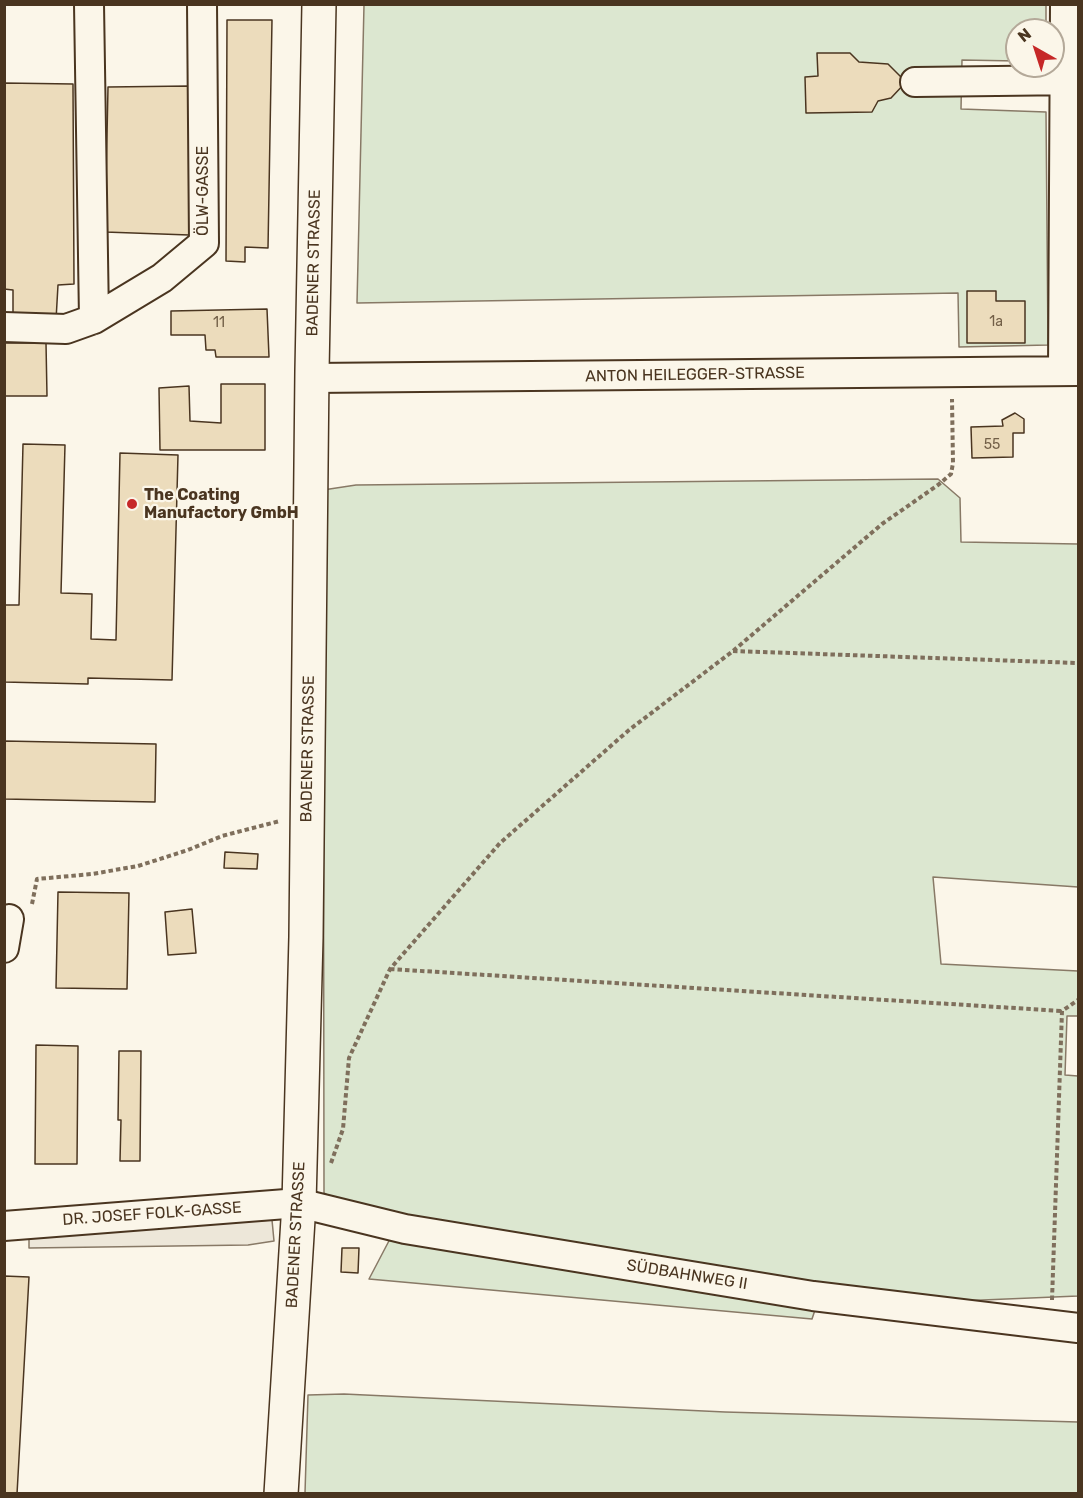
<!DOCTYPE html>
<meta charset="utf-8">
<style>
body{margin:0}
#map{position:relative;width:1083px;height:1498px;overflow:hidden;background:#fbf6e9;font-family:Rubik,sans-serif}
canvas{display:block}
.frame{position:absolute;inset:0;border:6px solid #4a3520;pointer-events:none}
.north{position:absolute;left:1005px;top:18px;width:60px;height:60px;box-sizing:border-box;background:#fbf6e9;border:2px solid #b4a999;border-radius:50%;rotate:321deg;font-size:16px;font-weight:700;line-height:24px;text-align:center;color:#4a3520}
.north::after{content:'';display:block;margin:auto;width:21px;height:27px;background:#c62828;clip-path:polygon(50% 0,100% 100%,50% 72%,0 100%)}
</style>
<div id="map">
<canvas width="1083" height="1498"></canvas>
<div class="frame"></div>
<div class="north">N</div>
</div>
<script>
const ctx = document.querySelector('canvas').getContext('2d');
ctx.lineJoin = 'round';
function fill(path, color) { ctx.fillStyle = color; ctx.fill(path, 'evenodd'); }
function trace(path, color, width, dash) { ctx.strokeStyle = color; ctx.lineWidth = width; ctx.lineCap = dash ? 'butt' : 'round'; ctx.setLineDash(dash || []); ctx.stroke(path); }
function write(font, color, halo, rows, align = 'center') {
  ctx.font = font + ' Rubik,sans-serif'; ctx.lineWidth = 4.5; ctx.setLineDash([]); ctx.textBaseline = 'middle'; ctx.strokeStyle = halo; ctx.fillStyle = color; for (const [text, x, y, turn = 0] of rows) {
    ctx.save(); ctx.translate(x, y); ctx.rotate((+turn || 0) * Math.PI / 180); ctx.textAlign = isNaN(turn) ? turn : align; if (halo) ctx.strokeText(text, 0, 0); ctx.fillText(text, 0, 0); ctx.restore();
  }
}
const green = new Path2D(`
 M 364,5 L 1046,5 L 1046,30 L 1017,30 L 1017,61 L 962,60 L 961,109 L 1046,112 L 1048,345 L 959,347 L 958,293 L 357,303 Z
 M 938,479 L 960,498 L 961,542 L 1078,544 L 1078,887 L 933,877 L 941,964 L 1078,971 L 1078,1016 L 1067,1016 L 1065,1075 L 1078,1076 L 1078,1296 L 816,1307 L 812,1319 L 369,1279 L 391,1237 L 324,1193 L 323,490 L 356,485 Z
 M 344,1394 L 725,1412 L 1078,1422 L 1078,1493 L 305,1493 L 308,1395 Z`);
const parking = new Path2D(`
 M 272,1220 L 274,1241 L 248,1245 L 29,1248 L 29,1233 Z`);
const building = new Path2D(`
 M 227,20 L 272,20 L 268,248 L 245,247 L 245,262 L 226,261 Z
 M 817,53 L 850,53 L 859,62 L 888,64 L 906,82 L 891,98 L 878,101 L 872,112 L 806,113 L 805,77 L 818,76 Z
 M 4,83 L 73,84 L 74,284 L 58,285 L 56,320 L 13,319 L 13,290 L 4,289 Z
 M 189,86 L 189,235 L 105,232 L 108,87 Z
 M 967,291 L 996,291 L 996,301 L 1025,301 L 1025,343 L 967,343 Z
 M 267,309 L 269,357 L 216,357 L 215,350 L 206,350 L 205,335 L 171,335 L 171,311 Z
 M 4,343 L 46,343 L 47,396 L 4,396 Z
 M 221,384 L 265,384 L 265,450 L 160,450 L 159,388 L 189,386 L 190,421 L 221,423 Z
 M 1015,413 L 1024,419 L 1024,433 L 1013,433 L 1013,457 L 972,458 L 971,427 L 1003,426 L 1002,420 Z
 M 23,444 L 65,445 L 61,593 L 92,594 L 91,639 L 116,640 L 120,453 L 178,455 L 172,680 L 88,678 L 88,684 L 4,682 L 4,605 L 19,605 Z
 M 4,741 L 156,744 L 155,802 L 4,799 Z
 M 225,852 L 258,854 L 257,869 L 224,868 Z
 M 58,892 L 129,893 L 127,989 L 56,988 Z
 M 192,909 L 196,953 L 168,955 L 165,912 Z
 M 36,1045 L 78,1046 L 77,1164 L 35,1164 Z
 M 119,1051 L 141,1051 L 140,1161 L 120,1161 L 121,1120 L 118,1120 Z
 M 342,1248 L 359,1248 L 358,1273 L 341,1272 Z
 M 4,1276 L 29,1277 L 17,1494 L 4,1494 Z`);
const path = new Path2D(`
 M 733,651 L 1078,663
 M 32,904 L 37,879 L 92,874 L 138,866 L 188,850 L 222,836 L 280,821
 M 390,969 L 1062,1011
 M 331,1163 L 343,1129 L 349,1058 L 390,969 L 500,843 L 629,730 L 733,651 L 882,524 L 938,485 L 951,474 L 953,463 L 952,399
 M 1052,1300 L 1062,1011 L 1078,1000`);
const minor = new Path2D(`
 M 89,4 L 94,319
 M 915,82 L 1078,80
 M 4,327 L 66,329 L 94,319 L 162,278 L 204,243 L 202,4
 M 1063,371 L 1065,4
 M 312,378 L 1078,371
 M 4,948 L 9,919
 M 4,1226 L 299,1203 L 405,1229 L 813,1296 L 1078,1328`);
const major = new Path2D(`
 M 281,1494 L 299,1203 L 306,937 L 312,371 L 319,4`);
const markers = [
 [132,504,6,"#c62828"]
];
const numberNames = [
 ["1a",996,322],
 ["11",219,323],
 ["55",992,445]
];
const streetNames = [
 ["ÖLW-GASSE",203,191,-90],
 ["BADENER STRASSE",314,263,-89],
 ["ANTON HEILEGGER-STRASSE",695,375,-1],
 ["BADENER STRASSE",308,749,-89],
 ["DR. JOSEF FOLK-GASSE",152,1214,-4],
 ["BADENER STRASSE",296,1235,-87],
 ["SÜDBAHNWEG II",687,1275,9]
];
const poiNames = [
 ["The Coating",144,495],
 ["Manufactory GmbH",144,513]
];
fill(green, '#dce7d0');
trace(green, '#887966', 1.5);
fill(parking, '#ede7d9');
trace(parking, '#887966', 1.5);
fill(building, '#ecdcbc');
trace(building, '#4a3520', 1.5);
trace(minor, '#4a3520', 32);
trace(major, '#4a3520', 36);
trace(path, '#7f6f5c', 4, [4.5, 3]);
trace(minor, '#fbf6e9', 28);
trace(major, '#fbf6e9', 33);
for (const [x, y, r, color] of markers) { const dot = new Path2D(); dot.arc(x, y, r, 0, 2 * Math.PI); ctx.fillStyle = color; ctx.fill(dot); trace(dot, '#fbf6e9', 2); }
write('14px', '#725f47', null, numberNames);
write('16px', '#4a3520', '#fbf6e9', streetNames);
write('bold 16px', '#4a3520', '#fbf6e9', poiNames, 'left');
</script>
